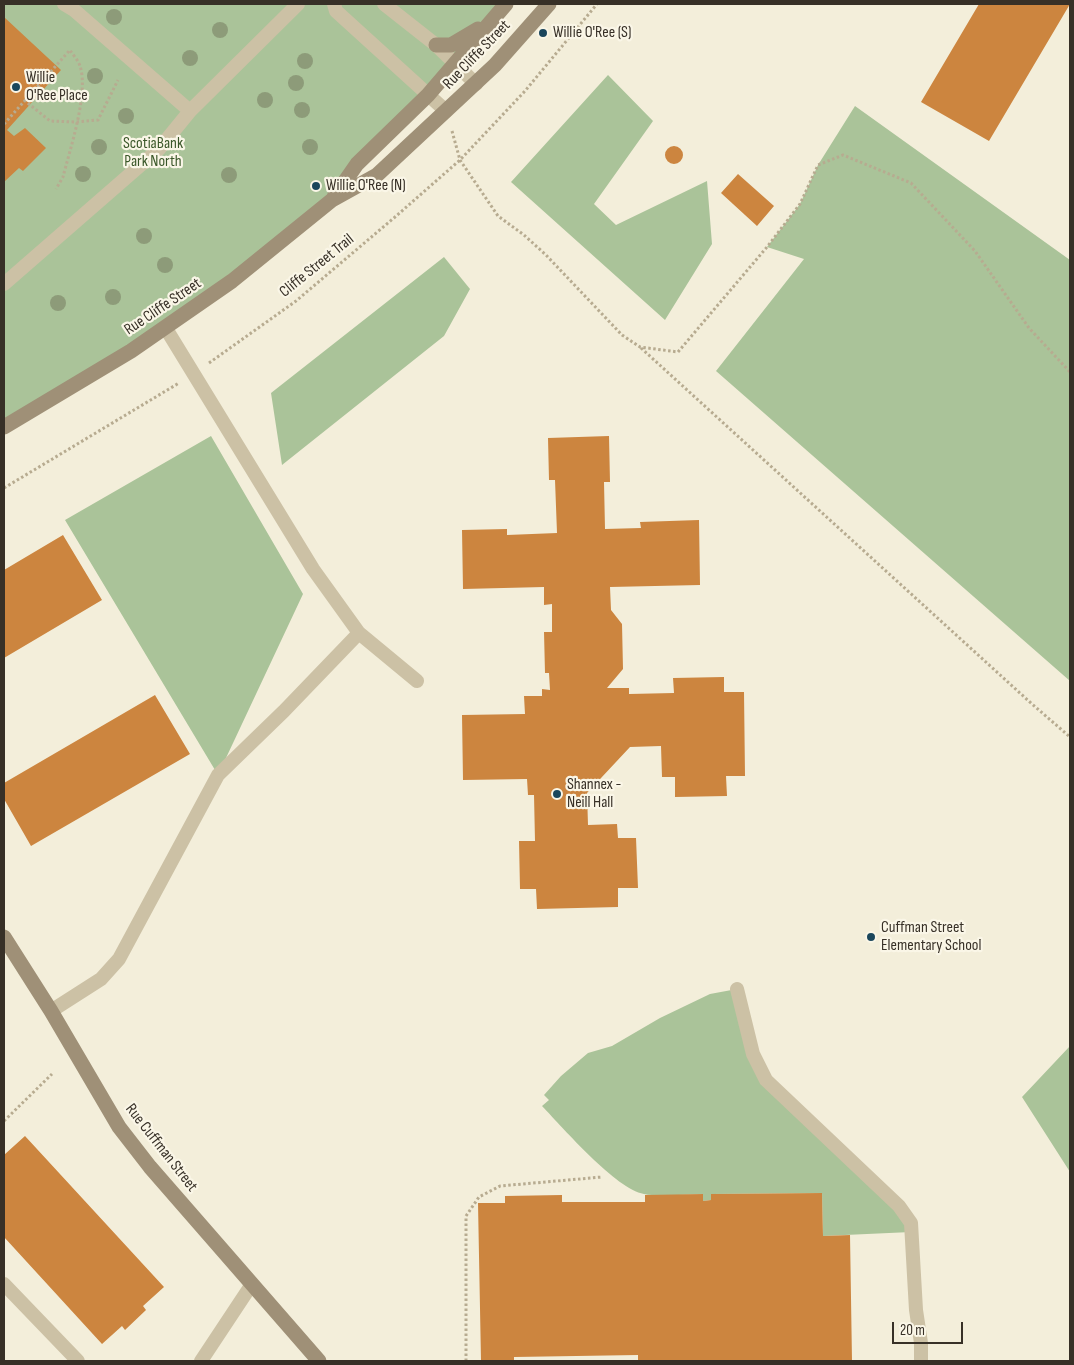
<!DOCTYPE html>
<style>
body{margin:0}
#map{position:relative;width:1074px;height:1365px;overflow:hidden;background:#f3eeda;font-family:"Sofia Sans Condensed",sans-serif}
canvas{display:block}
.frame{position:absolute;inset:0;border:5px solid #373027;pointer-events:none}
.scale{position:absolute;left:892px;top:1322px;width:71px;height:22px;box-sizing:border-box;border:2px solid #373027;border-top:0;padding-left:6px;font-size:15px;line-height:18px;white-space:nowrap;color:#373027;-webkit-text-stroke:4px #faf6e7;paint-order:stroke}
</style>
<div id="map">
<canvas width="1074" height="1365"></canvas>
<div class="frame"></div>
<div class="scale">20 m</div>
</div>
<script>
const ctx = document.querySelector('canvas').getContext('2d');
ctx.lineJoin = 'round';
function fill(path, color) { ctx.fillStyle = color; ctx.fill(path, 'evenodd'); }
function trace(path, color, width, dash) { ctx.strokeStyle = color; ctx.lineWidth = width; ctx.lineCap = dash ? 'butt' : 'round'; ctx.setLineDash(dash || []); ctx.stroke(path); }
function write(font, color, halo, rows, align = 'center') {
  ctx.font = font + ' "Sofia Sans Condensed",sans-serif'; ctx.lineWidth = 4.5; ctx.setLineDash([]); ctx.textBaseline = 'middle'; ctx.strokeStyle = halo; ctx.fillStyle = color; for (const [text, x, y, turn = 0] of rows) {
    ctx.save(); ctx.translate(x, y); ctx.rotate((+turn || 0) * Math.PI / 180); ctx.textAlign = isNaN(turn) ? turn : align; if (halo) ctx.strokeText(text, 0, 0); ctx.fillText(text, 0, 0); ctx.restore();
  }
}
const green = new Path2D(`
 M 4,4 L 506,4 L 332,200 L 232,281 L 4,427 Z
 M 608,75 L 653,121 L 594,204 L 616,225 L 707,181 L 712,244 L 665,320 L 511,182 Z
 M 855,106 L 1070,260 L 1070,681 L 716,371 L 804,259 L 767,247 L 800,204 L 818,165 Z
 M 444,257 L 470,289 L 444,336 L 282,465 L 271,393 Z
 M 211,436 L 303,594 L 218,775 L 65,520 Z
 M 737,989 L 766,1080 L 899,1206 L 911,1232 L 823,1236 L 822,1193 L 712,1194 L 711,1200 L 703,1201 L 703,1194 C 687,1194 658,1197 644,1194 C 616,1189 564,1129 542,1106 L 549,1100 L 544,1095 L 561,1076 L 588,1053 L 612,1046 L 660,1018 L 710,994 Z
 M 1070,1046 L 1070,1172 L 1022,1097 Z`);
const building = new Path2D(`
 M 979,4 L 1070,4 L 989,141 L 921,102 Z
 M 4,17 L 61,70 L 7,130 L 14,136 L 25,128 L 46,148 L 23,171 L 19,168 L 4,182 Z
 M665 155a9 9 0 1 1 18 0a9 9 0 1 1-18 0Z
 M 738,174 L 774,206 L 757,226 L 721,193 Z
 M 609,436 L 610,482 L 604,482 L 605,529 L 641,528 L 640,522 L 699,520 L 700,585 L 610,587 L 611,610 L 622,624 L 623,669 L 607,688 L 629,688 L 629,694 L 674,693 L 673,678 L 724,677 L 724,692 L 744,692 L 745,776 L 726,776 L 727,796 L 675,797 L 675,777 L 662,777 L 661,746 L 630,747 L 587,793 L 588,825 L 617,824 L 618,838 L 636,838 L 638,888 L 618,888 L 618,907 L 537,909 L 536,889 L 520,889 L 519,841 L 535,841 L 534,795 L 528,795 L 527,779 L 463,780 L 462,715 L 525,714 L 524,696 L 542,696 L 542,689 L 550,690 L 549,673 L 545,673 L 544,632 L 552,632 L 552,604 L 544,605 L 544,587 L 463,589 L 462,530 L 507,529 L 507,535 L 557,533 L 555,480 L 549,480 L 548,438 Z
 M 63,535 L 102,600 L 4,658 L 4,570 Z
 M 155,695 L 190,754 L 31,846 L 4,799 L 4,783 Z
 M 25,1136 L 164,1287 L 143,1306 L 146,1310 L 125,1330 L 122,1326 L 102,1344 L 4,1237 L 4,1155 Z
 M 822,1193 L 823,1236 L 850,1235 L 852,1361 L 638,1361 L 638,1355 L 514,1357 L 514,1361 L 481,1361 L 478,1203 L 505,1203 L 505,1196 L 562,1195 L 562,1202 L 645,1202 L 645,1195 L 703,1194 L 703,1201 L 711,1200 L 711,1194 Z`);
const path = new Path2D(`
 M 24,100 L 50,121 L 76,122 L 98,120 L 118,80
 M 4,124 L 70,50 C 73,55 78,60 80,66 C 89,93 70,149 63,177 L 56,189
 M 452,131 L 460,160 L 498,216 L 524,235 L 546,255 L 622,335 L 640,347 L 678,352 L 767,247 L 800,204 L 818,165 L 843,155 L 911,183 L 975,251 L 1029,328 L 1070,372
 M 641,348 L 1032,704 L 1070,737
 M 209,363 L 296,301 L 395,217 L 460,160 L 525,91 L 597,4
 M 4,488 L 179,383
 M 4,1121 L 52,1074
 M 466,1361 L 466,1216 L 479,1197 L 500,1186 L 602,1177`);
const lane = new Path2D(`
 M 64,4 L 74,10 L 190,111
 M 334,4 L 336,11 L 446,111
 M 384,4 L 436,45 L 476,84
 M 4,284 L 159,149 L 190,111 L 298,4
 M 165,327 L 313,569 L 359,633 L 417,681
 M 737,989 L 753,1054 L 766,1080 L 899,1206 L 911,1223 L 916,1310 L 921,1343 L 921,1361
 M 51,1011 L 101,979 L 119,959 L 218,775 L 284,711 L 359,633
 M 4,1284 L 78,1361
 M 201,1361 L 252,1284`);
const secondary = new Path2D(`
 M 436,45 L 451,45 L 478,29
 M 334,197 L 357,164 L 428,95 L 506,4
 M 4,427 L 131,351 L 232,281 L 332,200 L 377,175 L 495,65 L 549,4
 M 4,937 L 51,1011 L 119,1127 L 150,1167 L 319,1361`);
const trees = [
 [114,17],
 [220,30],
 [190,58],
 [305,61],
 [95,76],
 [296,83],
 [265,100],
 [302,110],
 [126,116],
 [99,147],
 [310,147],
 [83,174],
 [229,175],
 [144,236],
 [165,265],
 [113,297],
 [58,303]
];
const markers = [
 [543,33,5,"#1a465b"],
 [16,87,5,"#1a465b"],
 [316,186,5,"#1a465b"],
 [557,794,5,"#1a465b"],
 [871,937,5,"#1a465b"]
];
const poiNames = [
 ["Willie O'Ree (S)",553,33],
 ["Willie",26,78],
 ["O'Ree Place",26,96],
 ["Willie O'Ree (N)",326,186],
 ["Shannex -",567,785],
 ["Neill Hall",567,803],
 ["Cuffman Street",881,928],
 ["Elementary School",881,946]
];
const streetNames = [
 ["Rue Cliffe Street",477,55,-46],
 ["Cliffe Street Trail",317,266,-39],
 ["Rue Cliffe Street",163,307,-34],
 ["Rue Cuffman Street",161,1148,52]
];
const parkNames = [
 ["ScotiaBank",153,144],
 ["Park North",153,162]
];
fill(green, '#aac399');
fill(building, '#cc853f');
trace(path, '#b7ab90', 3, [2.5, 2.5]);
trace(lane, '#ccc1a5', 14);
trace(secondary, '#9f9077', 15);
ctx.fillStyle = '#8d9b79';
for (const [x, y] of trees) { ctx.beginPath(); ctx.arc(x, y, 8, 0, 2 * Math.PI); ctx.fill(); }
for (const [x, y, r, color] of markers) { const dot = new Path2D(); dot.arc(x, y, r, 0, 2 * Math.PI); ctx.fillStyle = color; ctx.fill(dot); trace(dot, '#faf6e7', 2); }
write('16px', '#373027', '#faf6e7', poiNames, 'left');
write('16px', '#373027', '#faf6e7', streetNames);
write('16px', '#3a5729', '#faf6e7', parkNames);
</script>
